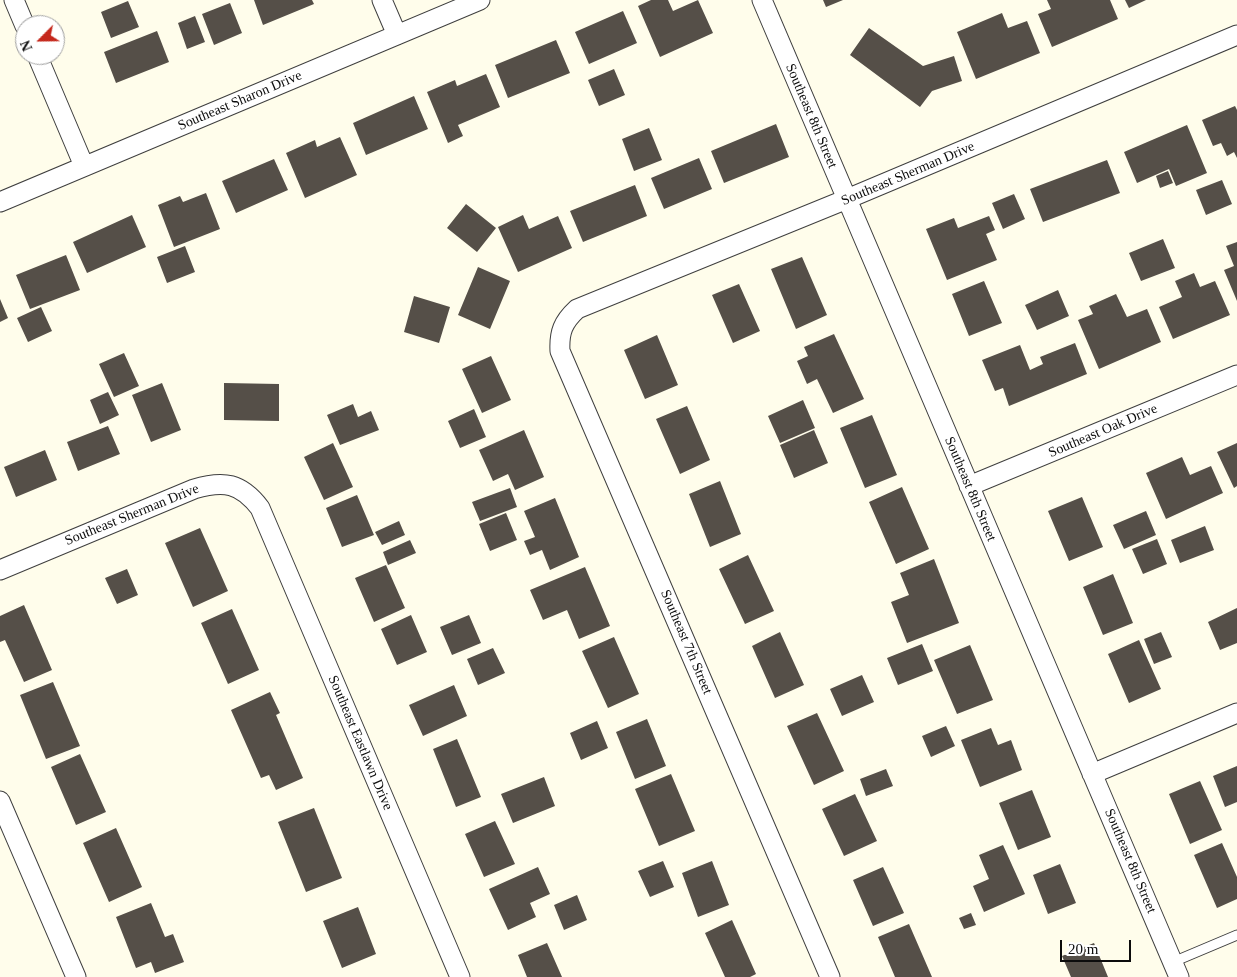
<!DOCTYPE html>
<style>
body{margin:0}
#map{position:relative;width:1237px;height:977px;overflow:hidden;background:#fffdeb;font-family:"Times New Roman",serif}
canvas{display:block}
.north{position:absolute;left:15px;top:15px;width:50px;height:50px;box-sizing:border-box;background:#fff;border:1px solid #9e9e9e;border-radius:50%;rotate:247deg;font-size:14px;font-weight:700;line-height:20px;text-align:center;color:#0c0c0c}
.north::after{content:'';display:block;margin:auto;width:18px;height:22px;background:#c5271b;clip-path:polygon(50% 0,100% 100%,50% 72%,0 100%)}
.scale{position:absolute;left:1060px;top:940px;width:71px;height:22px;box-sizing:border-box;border:2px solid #0c0c0c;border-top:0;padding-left:6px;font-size:15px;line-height:18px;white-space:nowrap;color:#0c0c0c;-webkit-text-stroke:4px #fff;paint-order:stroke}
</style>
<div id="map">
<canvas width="1237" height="977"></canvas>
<div class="north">N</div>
<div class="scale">20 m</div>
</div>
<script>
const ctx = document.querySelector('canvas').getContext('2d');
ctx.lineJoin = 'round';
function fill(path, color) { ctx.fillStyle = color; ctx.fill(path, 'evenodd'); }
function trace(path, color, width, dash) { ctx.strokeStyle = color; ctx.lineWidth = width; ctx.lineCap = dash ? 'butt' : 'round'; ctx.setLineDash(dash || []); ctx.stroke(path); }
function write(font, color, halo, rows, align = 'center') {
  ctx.font = font + ' "Times New Roman",serif'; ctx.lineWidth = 5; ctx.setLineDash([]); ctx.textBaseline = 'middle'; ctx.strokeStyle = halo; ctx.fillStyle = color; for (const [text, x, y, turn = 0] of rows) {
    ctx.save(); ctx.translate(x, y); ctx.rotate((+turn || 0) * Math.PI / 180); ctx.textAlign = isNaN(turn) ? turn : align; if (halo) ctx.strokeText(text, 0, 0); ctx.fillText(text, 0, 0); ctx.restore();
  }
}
const building = new Path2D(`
 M 254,0 L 312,0 L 314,4 L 263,25 Z
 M 651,0 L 668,0 L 673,11 L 698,0 L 713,33 L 660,57 L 638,6 Z
 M 823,0 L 843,0 L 826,7 Z
 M 1047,0 L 1110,0 L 1118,19 L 1052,47 L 1038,14 L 1051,9 Z
 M 1125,0 L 1146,0 L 1129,8 Z
 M 128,1 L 139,27 L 111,38 L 101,12 Z
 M 230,3 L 242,33 L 214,45 L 202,14 Z
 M 623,11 L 637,43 L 589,64 L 575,32 Z
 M 1002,13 L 1008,28 L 1027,21 L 1040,53 L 976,79 L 957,32 Z
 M 195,16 L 205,42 L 187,49 L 178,23 Z
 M 869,28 L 923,66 L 954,56 L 962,81 L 932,91 L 920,107 L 850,55 Z
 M 157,31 L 169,62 L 116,83 L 104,52 Z
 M 556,40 L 570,73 L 508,98 L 495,65 Z
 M 614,69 L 625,95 L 599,106 L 588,80 Z
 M 486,74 L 500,107 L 458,125 L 463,136 L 448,143 L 427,92 L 455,80 L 457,86 Z
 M 414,96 L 428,129 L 366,155 L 353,123 Z
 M 1235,106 L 1237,110 L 1237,158 L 1234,152 L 1227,156 L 1221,143 L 1213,146 L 1202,120 Z
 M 776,124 L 789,157 L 724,183 L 711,151 Z
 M 1187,125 L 1207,173 L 1176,186 L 1169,169 L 1137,183 L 1124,152 Z
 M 649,128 L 662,160 L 634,171 L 622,139 Z
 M 340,137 L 357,175 L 305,198 L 286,153 L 315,140 L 317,147 Z
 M 699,158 L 712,189 L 664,209 L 651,178 Z
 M 274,159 L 288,190 L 236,213 L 222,181 Z
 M 1107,160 L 1120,193 L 1043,222 L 1030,189 Z
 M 1168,171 L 1173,183 L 1160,188 L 1156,176 Z
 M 1222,180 L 1232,204 L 1206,215 L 1196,190 Z
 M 635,185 L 647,216 L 583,242 L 570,211 Z
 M 206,193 L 220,229 L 174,247 L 158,205 L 180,196 L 183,202 Z
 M 1014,194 L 1025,219 L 1003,229 L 992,203 Z
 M 466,204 L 496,228 L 477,252 L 447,228 Z
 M 132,215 L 146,247 L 87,273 L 73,242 Z
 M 523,215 L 529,229 L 558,216 L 572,248 L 518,272 L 498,227 Z
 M 989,216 L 995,230 L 986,234 L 997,260 L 947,280 L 926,229 L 954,218 L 958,228 Z
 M 1163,239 L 1175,268 L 1141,281 L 1129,253 Z
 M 1237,242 L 1237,301 L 1224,270 L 1234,266 L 1226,246 Z
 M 185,246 L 195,272 L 167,283 L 157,257 Z
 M 66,255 L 80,290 L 30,309 L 16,275 Z
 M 802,257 L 827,315 L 796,329 L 771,269 Z
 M 478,267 L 510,281 L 490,329 L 458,315 Z
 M 1194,273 L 1200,287 L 1215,281 L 1230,315 L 1173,339 L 1159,307 L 1182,297 L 1175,281 Z
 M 984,281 L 1002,323 L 969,336 L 952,294 Z
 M 739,284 L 760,331 L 733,343 L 712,295 Z
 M 1058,290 L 1069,316 L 1037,330 L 1025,305 Z
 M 1116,294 L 1127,317 L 1147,309 L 1161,342 L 1099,369 L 1078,320 L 1093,314 L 1089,306 Z
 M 414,296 L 450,307 L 439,343 L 404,332 Z
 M 0,299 L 8,318 L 0,322 Z
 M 41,307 L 52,331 L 28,342 L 17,318 Z
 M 834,334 L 864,399 L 833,413 L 817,379 L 807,384 L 797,361 L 808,356 L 804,347 Z
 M 657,335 L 678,385 L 645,399 L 624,350 Z
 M 1075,343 L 1087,374 L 1009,406 L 1003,388 L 995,391 L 982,360 L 1020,345 L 1030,370 L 1043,364 L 1040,357 Z
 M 124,353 L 139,386 L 114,397 L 99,364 Z
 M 491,356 L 511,400 L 482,413 L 462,369 Z
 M 162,383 L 181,430 L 151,442 L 132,395 Z
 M 224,383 L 279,384 L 279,421 L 224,420 Z
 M 108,392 L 119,415 L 100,424 L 90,400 Z
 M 803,400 L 815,428 L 780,443 L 768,416 Z
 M 353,404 L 358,417 L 371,411 L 379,430 L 340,445 L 327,415 Z
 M 687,406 L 710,460 L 680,474 L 656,419 Z
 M 474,409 L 486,437 L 460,448 L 448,421 Z
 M 872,415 L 897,475 L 865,488 L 840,428 Z
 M 108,426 L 120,454 L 78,471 L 67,442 Z
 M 524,430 L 544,477 L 515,490 L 508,474 L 493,481 L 479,450 Z
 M 814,430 L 828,463 L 794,478 L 780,445 Z
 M 333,443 L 353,487 L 324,500 L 304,457 Z
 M 1237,443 L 1237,486 L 1234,488 L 1217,452 Z
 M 45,450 L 57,480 L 16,497 L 4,467 Z
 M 1182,457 L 1190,475 L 1211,466 L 1223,493 L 1166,519 L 1146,473 Z
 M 720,481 L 741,534 L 710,547 L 689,494 Z
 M 902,487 L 929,549 L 896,564 L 869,502 Z
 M 510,488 L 517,507 L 480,521 L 472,502 Z
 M 357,495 L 374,535 L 342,547 L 326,508 Z
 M 1082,497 L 1103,547 L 1069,561 L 1048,511 Z
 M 555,498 L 579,557 L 550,570 L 542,550 L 530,555 L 524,541 L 535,537 L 524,511 Z
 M 1146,511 L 1156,535 L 1124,549 L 1113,525 Z
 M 506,513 L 517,540 L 490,551 L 479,524 Z
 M 399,521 L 405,535 L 382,545 L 375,532 Z
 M 1205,526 L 1214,550 L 1180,563 L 1171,540 Z
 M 200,528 L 228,591 L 193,607 L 165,543 Z
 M 1157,539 L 1167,564 L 1143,574 L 1132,549 Z
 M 410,540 L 416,553 L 388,565 L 383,552 Z
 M 748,555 L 774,611 L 745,624 L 719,569 Z
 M 934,559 L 959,623 L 907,643 L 891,602 L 909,595 L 900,573 Z
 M 386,565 L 405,608 L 374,622 L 355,578 Z
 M 585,567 L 610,626 L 579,639 L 567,610 L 543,620 L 530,590 Z
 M 127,569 L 138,595 L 117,604 L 105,578 Z
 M 1113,574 L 1133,623 L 1103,635 L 1083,587 Z
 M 24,605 L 52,670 L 24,682 L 5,640 L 0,642 L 0,616 Z
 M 1237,608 L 1237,643 L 1220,650 L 1208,622 Z
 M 232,609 L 259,670 L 228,684 L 201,623 Z
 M 411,615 L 427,652 L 397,665 L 381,629 Z
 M 469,615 L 481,643 L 452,655 L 440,627 Z
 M 780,632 L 804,685 L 775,698 L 752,646 Z
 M 1161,632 L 1172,657 L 1154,664 L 1144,639 Z
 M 614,637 L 639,694 L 608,708 L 582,651 Z
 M 1139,640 L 1161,689 L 1129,703 L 1108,654 Z
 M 922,644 L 933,671 L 898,685 L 887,658 Z
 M 970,645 L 993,700 L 957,714 L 934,660 Z
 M 493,648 L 505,673 L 478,685 L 467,659 Z
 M 862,675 L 874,702 L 842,716 L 830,689 Z
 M 53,682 L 80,746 L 46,759 L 20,695 Z
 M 454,685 L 467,716 L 423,736 L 409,705 Z
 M 270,692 L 280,713 L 276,715 L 303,778 L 276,790 L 269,775 L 261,778 L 231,710 Z
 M 817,713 L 844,771 L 814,785 L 787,726 Z
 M 647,719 L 666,766 L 635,779 L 616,732 Z
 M 597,721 L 608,748 L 581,760 L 570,733 Z
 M 946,726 L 955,746 L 931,757 L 922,736 Z
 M 991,728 L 998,745 L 1011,740 L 1022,770 L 980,787 L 961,740 Z
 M 457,739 L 481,797 L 456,807 L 433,749 Z
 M 80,754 L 106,812 L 76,825 L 51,767 Z
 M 1237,766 L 1237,802 L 1225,807 L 1213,776 Z
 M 886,769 L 893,786 L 866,796 L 860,779 Z
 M 671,774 L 695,831 L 659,846 L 635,789 Z
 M 544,777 L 555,806 L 513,823 L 501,794 Z
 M 1200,781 L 1222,830 L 1190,844 L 1169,794 Z
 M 1032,790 L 1051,837 L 1018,850 L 999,803 Z
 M 855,794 L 877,841 L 844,856 L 822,809 Z
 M 314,808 L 342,878 L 306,892 L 278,822 Z
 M 495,821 L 515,864 L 484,877 L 465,834 Z
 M 116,828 L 142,887 L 109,902 L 83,843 Z
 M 1222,843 L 1237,877 L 1237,899 L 1217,908 L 1194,855 Z
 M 1003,845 L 1025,894 L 984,912 L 973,886 L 989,879 L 979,855 Z
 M 663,861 L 674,887 L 650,897 L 638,871 Z
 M 712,861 L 729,905 L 698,917 L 682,873 Z
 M 1060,864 L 1076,903 L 1048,914 L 1033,875 Z
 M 538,867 L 550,894 L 530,903 L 536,917 L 508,930 L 489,889 Z
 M 883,867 L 904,913 L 873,926 L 853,880 Z
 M 577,895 L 587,920 L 564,930 L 554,905 Z
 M 151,903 L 165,937 L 173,934 L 184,962 L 155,973 L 151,962 L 136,968 L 116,917 Z
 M 358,907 L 376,954 L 342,968 L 323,921 Z
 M 971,913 L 976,925 L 964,929 L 959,918 Z
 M 732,920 L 756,974 L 750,977 L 725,977 L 705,933 Z
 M 909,924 L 932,977 L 895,977 L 878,937 Z
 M 547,943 L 562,977 L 527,977 L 518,955 Z
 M 1094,943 L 1108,977 L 1071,977 L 1062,956 Z`);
const service = new Path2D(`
 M 1173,962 L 1237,935`);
const minor = new Path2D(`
 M 14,0 L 25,26
 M 382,0 L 397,35
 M 762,0 L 1179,977
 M 37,55 L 84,166
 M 0,202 L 480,0
 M 969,486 L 1237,375
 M 0,570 L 194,489 C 224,480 241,483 260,508 L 460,977
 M 1092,774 L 1237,713
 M 0,801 L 76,977
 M 830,977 L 560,351 C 559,332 563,322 577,309 L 847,199 L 1237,35`);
const streetNames = [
 ["Southeast Sharon Drive",240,101,-23],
 ["Southeast 8th Street",811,116,67],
 ["Southeast Sherman Drive",908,174,-23],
 ["Southeast Oak Drive",1103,431,-23],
 ["Southeast 8th Street",970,489,67],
 ["Southeast Sherman Drive",132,515,-22],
 ["Southeast 7th Street",686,642,67],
 ["Southeast Eastlawn Drive",360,743,67],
 ["Southeast 8th Street",1130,861,67]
];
fill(building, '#554f48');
trace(service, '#3f3f3f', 11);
trace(minor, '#3f3f3f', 21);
trace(service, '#fff', 9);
trace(minor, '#fff', 19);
write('14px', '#0c0c0c', '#fff', streetNames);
</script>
